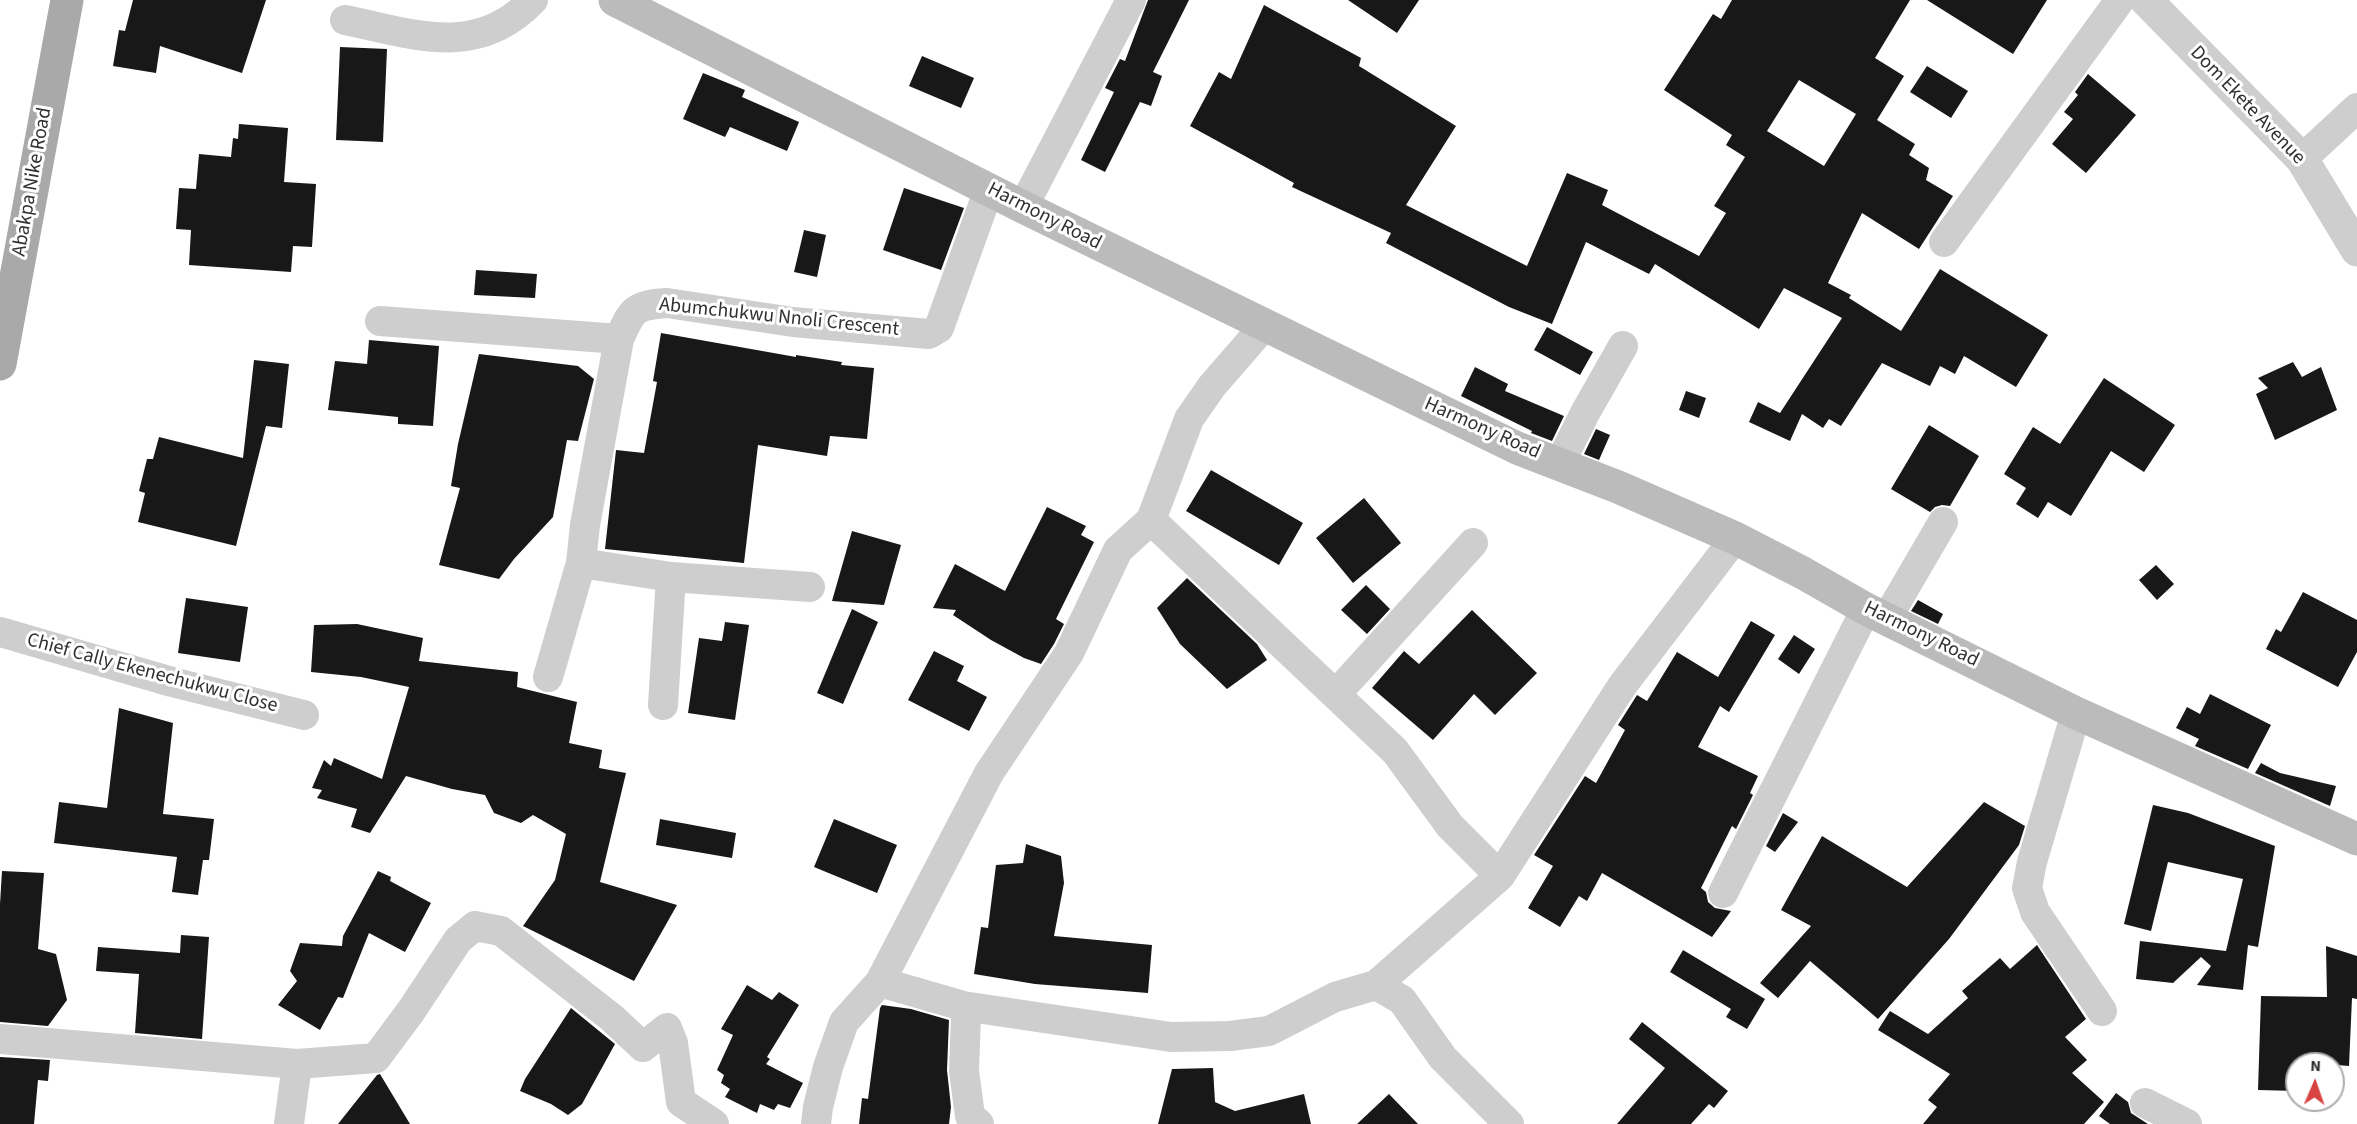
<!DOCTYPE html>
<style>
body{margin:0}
#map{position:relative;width:2357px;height:1124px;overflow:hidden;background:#fff;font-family:"Source Sans 3",sans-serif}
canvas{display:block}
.north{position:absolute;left:2285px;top:1052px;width:60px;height:60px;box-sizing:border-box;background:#fff;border:2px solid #adadad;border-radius:50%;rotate:2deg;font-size:16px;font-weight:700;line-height:24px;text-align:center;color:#313131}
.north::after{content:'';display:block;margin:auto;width:21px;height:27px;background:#d84442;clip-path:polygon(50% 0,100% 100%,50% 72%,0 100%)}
</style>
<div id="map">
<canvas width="2357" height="1124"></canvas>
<div class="north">N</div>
</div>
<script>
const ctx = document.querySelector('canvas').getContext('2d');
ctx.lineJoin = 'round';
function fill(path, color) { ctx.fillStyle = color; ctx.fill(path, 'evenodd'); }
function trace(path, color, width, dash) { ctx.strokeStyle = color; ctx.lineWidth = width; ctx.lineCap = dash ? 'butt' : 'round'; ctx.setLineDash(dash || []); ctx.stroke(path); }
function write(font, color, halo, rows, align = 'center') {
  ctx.font = font + ' "Source Sans 3",sans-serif'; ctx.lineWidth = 6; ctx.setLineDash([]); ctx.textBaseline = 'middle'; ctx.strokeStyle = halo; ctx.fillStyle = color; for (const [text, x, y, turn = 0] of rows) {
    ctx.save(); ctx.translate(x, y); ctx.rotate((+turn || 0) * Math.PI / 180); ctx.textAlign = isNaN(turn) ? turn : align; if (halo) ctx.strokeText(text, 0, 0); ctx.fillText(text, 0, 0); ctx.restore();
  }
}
const building = new Path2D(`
 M 133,0 L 266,0 L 242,73 L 160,46 L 156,73 L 113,66 L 119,30 L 125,31 Z
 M 1148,0 L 1189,0 L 1153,72 L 1162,76 L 1151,106 L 1140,102 L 1105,172 L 1081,160 L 1114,92 L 1105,88 L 1120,59 L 1125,61 Z
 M 1348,0 L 1419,0 L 1397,33 Z
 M 1732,0 L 1910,0 L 1875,58 L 1904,76 L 1877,120 L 1915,144 L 1909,155 L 1929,168 L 1926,180 L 1953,196 L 1919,249 L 1862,213 L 1828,283 L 1851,295 L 1849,298 L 1901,331 L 1940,269 L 2048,335 L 2016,387 L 1964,356 L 1955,374 L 1940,366 L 1930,386 L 1882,363 L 1841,426 L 1829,419 L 1823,428 L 1802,414 L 1790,441 L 1749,422 L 1758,402 L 1780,413 L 1842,318 L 1784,288 L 1759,329 L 1655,264 L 1649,274 L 1586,242 L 1552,324 L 1509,307 L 1386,243 L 1391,233 L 1292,187 L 1294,183 L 1190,126 L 1219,72 L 1231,79 L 1264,5 L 1361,58 L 1359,66 L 1456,126 L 1406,205 L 1527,266 L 1567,173 L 1608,190 L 1602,205 L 1699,256 L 1726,213 L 1714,206 L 1745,157 L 1726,145 L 1732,135 L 1664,90 L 1713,14 L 1721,19 ZM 1799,80 L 1856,114 L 1824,166 L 1767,131 Z
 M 1927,0 L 2047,0 L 2013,54 Z
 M 340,47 L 387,49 L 383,142 L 336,140 Z
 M 922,56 L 974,78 L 961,108 L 909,86 Z
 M 1927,66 L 1968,91 L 1951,118 L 1910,92 Z
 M 703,73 L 745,90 L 742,97 L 799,122 L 787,151 L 730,127 L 725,137 L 683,119 Z
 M 2088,74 L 2136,115 L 2086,173 L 2052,144 L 2073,119 L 2064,112 L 2078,95 L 2075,92 Z
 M 239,124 L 288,128 L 284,182 L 316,184 L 312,247 L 293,246 L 291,272 L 189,265 L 191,230 L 176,229 L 179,188 L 196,189 L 199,154 L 231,157 L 233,138 L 238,139 Z
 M 904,188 L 964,208 L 941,270 L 883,250 Z
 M 804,230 L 826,235 L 817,277 L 794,272 Z
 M 476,270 L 537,274 L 535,298 L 474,295 Z
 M 1547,327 L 1593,352 L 1580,375 L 1534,350 Z
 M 661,333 L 796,357 L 796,355 L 842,362 L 841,365 L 874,368 L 867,439 L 830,436 L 827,456 L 758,445 L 744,563 L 605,549 L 616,450 L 644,453 L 657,382 L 653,381 Z
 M 369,340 L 439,346 L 433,426 L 398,424 L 398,417 L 328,410 L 335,361 L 367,364 Z
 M 479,354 L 578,366 L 594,379 L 578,441 L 567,440 L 553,517 L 514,559 L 499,579 L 439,565 L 460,488 L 451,486 L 458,444 Z
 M 254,360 L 289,364 L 282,428 L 266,426 L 236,546 L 138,522 L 145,493 L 139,491 L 147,459 L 153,459 L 159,437 L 243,458 Z
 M 2293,362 L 2302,377 L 2321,367 L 2337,410 L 2275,440 L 2256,394 L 2268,388 L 2258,378 Z
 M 1475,367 L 1508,384 L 1505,391 L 1564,416 L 1552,441 L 1531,433 L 1532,431 L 1461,396 Z
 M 2104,378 L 2175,425 L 2144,472 L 2111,451 L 2071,516 L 2048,502 L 2038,518 L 2016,504 L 2026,488 L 2004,474 L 2033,427 L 2060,444 Z
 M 1686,391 L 1706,398 L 1699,418 L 1679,410 Z
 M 1929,425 L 1979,456 L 1950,506 L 1942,505 L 1935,507 L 1930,512 L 1891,489 Z
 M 1596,429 L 1610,435 L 1599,460 L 1584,454 Z
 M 1211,470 L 1303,523 L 1279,565 L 1186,511 Z
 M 1364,498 L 1401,543 L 1353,583 L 1316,538 Z
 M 1047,507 L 1086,526 L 1081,535 L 1094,542 L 1056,619 L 1064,624 L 1054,644 L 1041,664 L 1024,658 L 991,640 L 953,615 L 956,610 L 933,608 L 955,564 L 1005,591 Z
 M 852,531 L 901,545 L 884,605 L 832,601 Z
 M 2156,565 L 2174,584 L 2157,600 L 2139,580 Z
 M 1187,578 L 1257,644 L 1267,660 L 1227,689 L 1180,644 L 1157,608 Z
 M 1366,585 L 1390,609 L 1367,634 L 1341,610 Z
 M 2303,592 L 2357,620 L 2357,652 L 2338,687 L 2266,649 L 2276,629 L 2281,632 Z
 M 186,598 L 248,607 L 240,662 L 178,653 Z
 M 1918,600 L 1943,614 L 1938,624 L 1911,611 Z
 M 852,609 L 878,622 L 843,704 L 817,693 Z
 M 1472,610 L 1537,673 L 1495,715 L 1474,694 L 1433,740 L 1372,688 L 1404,651 L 1419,664 Z
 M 1751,621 L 1775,635 L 1729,712 L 1720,706 L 1698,747 L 1758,776 L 1750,793 L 1753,795 L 1736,829 L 1732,826 L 1701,888 L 1706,892 L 1708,902 L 1715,908 L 1731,911 L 1712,937 L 1602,873 L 1587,901 L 1579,896 L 1560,927 L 1528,908 L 1553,866 L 1534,855 L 1585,776 L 1596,783 L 1625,730 L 1618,725 L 1637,695 L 1647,701 L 1677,652 L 1718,677 Z
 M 725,622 L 749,625 L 735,720 L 688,713 L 699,638 L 722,641 Z
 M 357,624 L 423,638 L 419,661 L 518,672 L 517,687 L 577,702 L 569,743 L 602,750 L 599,768 L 626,773 L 600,882 L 677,905 L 634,981 L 523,926 L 555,880 L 566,834 L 533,815 L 521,823 L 494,813 L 485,795 L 452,789 L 406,776 L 370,833 L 351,827 L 357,809 L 317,798 L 322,790 L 312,788 L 324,760 L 331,766 L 334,758 L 382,779 L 409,687 L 361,677 L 311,672 L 314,625 Z
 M 1794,635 L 1815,649 L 1799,674 L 1778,659 Z
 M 934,651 L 964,666 L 957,681 L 987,697 L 969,731 L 908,700 Z
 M 2210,694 L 2271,725 L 2248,769 L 2195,746 L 2199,739 L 2176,728 L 2187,707 L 2200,714 Z
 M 119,708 L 173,723 L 163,814 L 214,819 L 209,860 L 203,860 L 198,895 L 172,892 L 177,857 L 54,843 L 59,802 L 107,808 Z
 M 2261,763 L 2280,773 L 2336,786 L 2330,806 L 2255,773 Z
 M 1984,802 L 2025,826 L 2019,845 L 1949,939 L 1878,1019 L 1810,961 L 1778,998 L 1760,983 L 1811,926 L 1781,910 L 1822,836 L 1907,887 Z
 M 2153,805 L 2188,813 L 2275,846 L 2258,947 L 2248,945 L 2243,990 L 2197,985 L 2211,966 L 2201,957 L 2173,983 L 2136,979 L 2140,941 L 2226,951 L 2243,879 L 2168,862 L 2151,931 L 2124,924 Z
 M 1783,813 L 1798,822 L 1775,852 L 1766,846 Z
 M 660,819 L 736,833 L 732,858 L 656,845 Z
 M 834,819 L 897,845 L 877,893 L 814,867 Z
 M 1026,844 L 1061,856 L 1064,883 L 1054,936 L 1152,945 L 1148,993 L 1035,984 L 974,974 L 981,927 L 988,928 L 996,865 L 1023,863 Z
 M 2,871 L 44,873 L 38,949 L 56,954 L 67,1000 L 48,1026 L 0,1022 L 0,904 Z
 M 378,871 L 391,877 L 390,881 L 431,903 L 405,952 L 369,933 L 343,998 L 338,997 L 320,1030 L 278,1005 L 297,981 L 290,971 L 300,943 L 342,946 L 343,936 Z
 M 181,935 L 209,937 L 202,1039 L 135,1033 L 139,974 L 96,971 L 98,947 L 180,953 Z
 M 2037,945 L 2086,1019 L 2065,1037 L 2087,1060 L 2072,1073 L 2104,1102 L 2084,1124 L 1923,1124 L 1937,1107 L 1928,1100 L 1950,1074 L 1878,1030 L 1890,1011 L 1928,1034 L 1968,998 L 1962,991 L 2000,958 L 2010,969 Z
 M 2326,946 L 2357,956 L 2357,999 L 2352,998 L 2349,1066 L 2337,1065 L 2336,1092 L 2333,1092 L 2333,1064 L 2297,1064 L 2297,1091 L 2258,1090 L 2261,996 L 2327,997 Z
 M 1683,950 L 1765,999 L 1747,1029 L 1726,1017 L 1731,1009 L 1670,972 Z
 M 747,985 L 772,1000 L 779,992 L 799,1005 L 767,1057 L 770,1059 L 766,1064 L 803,1083 L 790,1108 L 778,1104 L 774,1110 L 760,1104 L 757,1113 L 725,1097 L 730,1089 L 721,1083 L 724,1075 L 717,1070 L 733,1035 L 721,1029 Z
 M 882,1005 L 911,1009 L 949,1020 L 947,1070 L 951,1107 L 949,1124 L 859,1124 L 862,1098 L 868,1099 L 880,1008 Z
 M 571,1008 L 615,1044 L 582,1104 L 568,1115 L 551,1104 L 520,1091 L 525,1079 Z
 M 1642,1022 L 1728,1091 L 1714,1108 L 1709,1104 L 1691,1124 L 1617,1124 L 1665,1068 L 1629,1039 Z
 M 0,1057 L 50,1060 L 48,1081 L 38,1080 L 34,1124 L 0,1124 Z
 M 1213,1068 L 1215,1102 L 1235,1111 L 1304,1094 L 1311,1124 L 1158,1124 L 1172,1069 Z
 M 380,1074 L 410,1124 L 338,1124 L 377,1075 Z
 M 2116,1093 L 2128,1102 L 2131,1113 L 2148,1124 L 2110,1124 L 2099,1116 Z
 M 1389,1094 L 1418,1124 L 1357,1124 Z`);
const minor = new Path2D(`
 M 345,20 C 414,34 477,59 533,0
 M 2302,159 L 2357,108
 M 1023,207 L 1131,0
 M 1944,242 L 2120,0
 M 380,321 L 619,339
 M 1560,463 L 1585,413 L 1623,346
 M 581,563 L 671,577 L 810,587
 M 1887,618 L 1943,522
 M 0,632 L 172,682 L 304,715
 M 548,677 L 581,563 L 585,525 L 619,339 C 632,311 633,305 667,303 L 793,322 L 929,334 L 939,328 L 989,189
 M 1336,694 L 1473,543
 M 663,705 L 671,577
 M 2076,713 L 2032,862 L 2027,888 L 2035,912 L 2102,1011
 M 1500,876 L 1622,686 L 1735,538
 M 1723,893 L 1866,609
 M 880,982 L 963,1006 L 1171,1037 L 1230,1036 L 1269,1031 L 1335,997 L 1376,985 L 1500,876 L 1450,826 L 1395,751 L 1151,520
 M 1376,985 L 1402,1000 L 1443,1058 L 1509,1124
 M 963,1006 L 966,1016 L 964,1071 L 970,1116 L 979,1124
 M 0,1039 L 297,1064 L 376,1058 L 411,1011 L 458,940 L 475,926 L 501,931 L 612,1018 L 643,1047 L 667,1028 L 673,1043 L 681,1102 L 714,1124
 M 2145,1103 L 2187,1124
 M 289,1124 L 297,1064
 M 816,1124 L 818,1107 L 828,1067 L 844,1022 L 880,982 L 989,773 L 1069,653 L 1118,550 L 1151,520 L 1189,419 L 1212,386 L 1264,326`);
const tertiary = new Path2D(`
 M 2146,0 L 2302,159 L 2357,250`);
const secondary = new Path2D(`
 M 615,0 L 1023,207 L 1517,448 L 1618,487 L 1735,538 L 1803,573 L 1866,609 L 2076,713 L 2357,839`);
const primary = new Path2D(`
 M 0,364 L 67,0`);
const streetNames = [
 ["Dom Ekete Avenue",2247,106,46],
 ["Abakpa Nike Road",33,182,-80],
 ["Harmony Road",1044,217,27],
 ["Abumchukwu Nnoli Crescent",779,318,6],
 ["Harmony Road",1482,429,24],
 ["Harmony Road",1921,635,26],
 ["Chief Cally Ekenechukwu Close",152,674,15]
];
fill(building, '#181818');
trace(minor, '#cecece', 30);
trace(tertiary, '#cecece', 33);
trace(secondary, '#bbb', 33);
trace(primary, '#a9a9a9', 33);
write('20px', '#313131', '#fff', streetNames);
</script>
